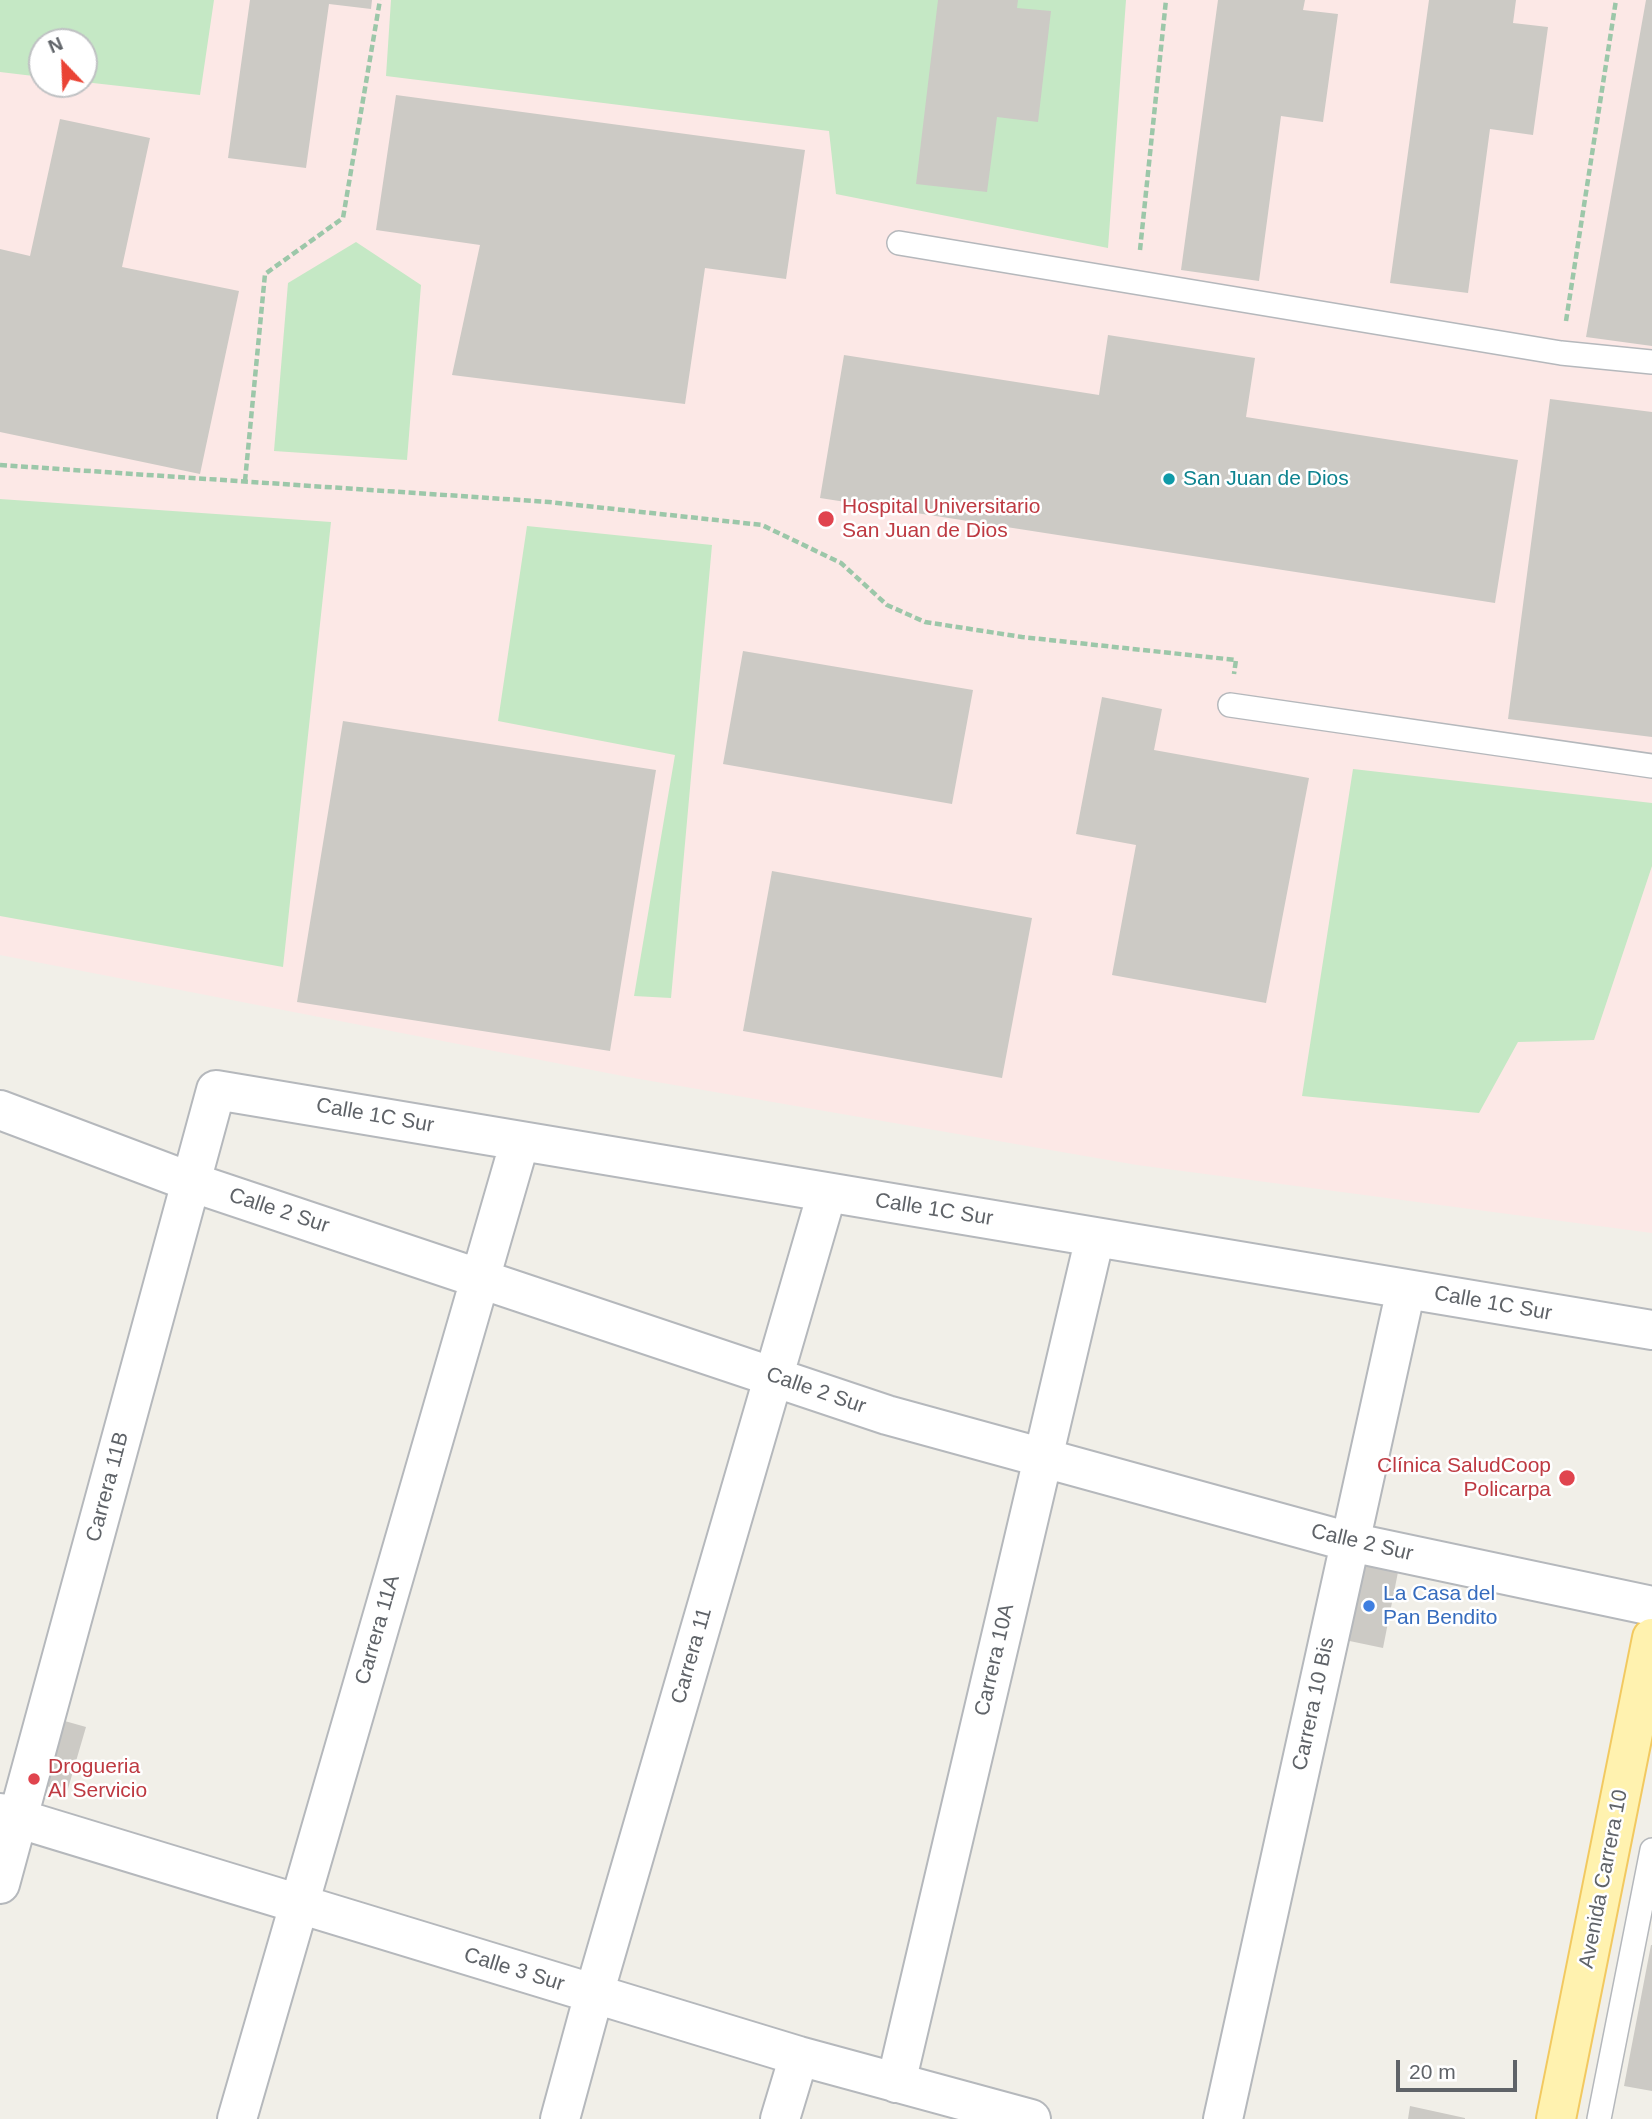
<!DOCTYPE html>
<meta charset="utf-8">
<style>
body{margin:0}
#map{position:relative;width:1652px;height:2119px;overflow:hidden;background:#f1efe8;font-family:Arial,sans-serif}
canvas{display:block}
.north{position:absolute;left:28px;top:28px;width:70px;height:70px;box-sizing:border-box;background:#fff;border:2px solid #bfc1c3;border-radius:50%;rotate:337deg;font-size:19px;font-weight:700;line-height:28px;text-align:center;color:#5f6368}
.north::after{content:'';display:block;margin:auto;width:24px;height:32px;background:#ea4335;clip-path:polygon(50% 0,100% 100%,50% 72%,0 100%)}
.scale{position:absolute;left:1396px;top:2060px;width:121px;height:32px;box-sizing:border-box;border:4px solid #5f6368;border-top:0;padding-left:9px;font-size:21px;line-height:24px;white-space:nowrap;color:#5f6368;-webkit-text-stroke:5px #fff;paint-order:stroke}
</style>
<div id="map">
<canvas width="1652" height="2119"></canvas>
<div class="north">N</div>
<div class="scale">20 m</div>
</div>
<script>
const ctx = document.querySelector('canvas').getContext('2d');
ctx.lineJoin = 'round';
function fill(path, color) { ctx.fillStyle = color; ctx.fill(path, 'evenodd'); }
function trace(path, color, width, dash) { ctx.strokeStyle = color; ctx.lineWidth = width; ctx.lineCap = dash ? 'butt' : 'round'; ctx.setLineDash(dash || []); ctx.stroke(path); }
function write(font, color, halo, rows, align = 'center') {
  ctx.font = font + ' Arial,sans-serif'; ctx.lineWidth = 5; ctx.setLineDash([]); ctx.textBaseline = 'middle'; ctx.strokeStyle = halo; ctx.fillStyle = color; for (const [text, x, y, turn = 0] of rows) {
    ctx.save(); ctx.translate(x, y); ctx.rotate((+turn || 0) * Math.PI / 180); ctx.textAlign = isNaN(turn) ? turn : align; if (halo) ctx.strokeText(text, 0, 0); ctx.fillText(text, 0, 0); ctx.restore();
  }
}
const medical = new Path2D(`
 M 0,0 L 1652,0 L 1652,1233 L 1137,1165 L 628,1077 L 0,955 ZM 42,42 L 84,42 L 84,84 L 42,84 Z`);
const green = new Path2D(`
 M 0,0 L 214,0 L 200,95 L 84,82 L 84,42 L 42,42 L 42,77 L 0,72 Z
 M 391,0 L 1126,0 L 1108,248 L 836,194 L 829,131 L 386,76 Z
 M 356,242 L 421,285 L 407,460 L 274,451 L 288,283 Z
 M 0,499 L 331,522 L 283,967 L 0,916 Z
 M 527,526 L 712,545 L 671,998 L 634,996 L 675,755 L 498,721 Z
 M 1353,769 L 1652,803 L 1652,866 L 1594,1040 L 1518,1042 L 1479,1113 L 1302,1096 Z`);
const building = new Path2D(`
 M 250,0 L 372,0 L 371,9 L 329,4 L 306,168 L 228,158 Z
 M 938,0 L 1018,0 L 1017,8 L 1051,11 L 1038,122 L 997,117 L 987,192 L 916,184 Z
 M 1218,0 L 1305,0 L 1303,10 L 1338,14 L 1323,122 L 1281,116 L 1259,281 L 1181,270 Z
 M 1429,0 L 1516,0 L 1513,23 L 1548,27 L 1533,135 L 1490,129 L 1468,293 L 1390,283 Z
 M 1646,0 L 1652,0 L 1652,346 L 1586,337 Z
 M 396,95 L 805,150 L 786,279 L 705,268 L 685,404 L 452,375 L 480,245 L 376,230 Z
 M 60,119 L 150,138 L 122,267 L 239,291 L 200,474 L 0,432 L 0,249 L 30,256 Z
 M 1108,335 L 1255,358 L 1246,417 L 1518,460 L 1495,603 L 820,498 L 844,355 L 1099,395 Z
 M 1550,399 L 1652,412 L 1652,737 L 1508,719 Z
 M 743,651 L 973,690 L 952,804 L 723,764 Z
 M 1102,697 L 1162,709 L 1154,750 L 1309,778 L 1266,1003 L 1112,975 L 1136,845 L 1076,834 Z
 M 343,721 L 656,770 L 610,1051 L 297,1002 Z
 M 772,871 L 1032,918 L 1002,1078 L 743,1031 Z
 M 1362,1565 L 1398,1572 L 1383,1648 L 1340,1639 Z
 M 47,1716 L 86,1727 L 67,1792 L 29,1781 Z
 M 1651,1945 L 1652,1945 L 1652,2091 L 1624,2086 Z
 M 1410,2106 L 1465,2118 L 1465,2119 L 1408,2119 Z`);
const path = new Path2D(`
 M 1140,250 L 1166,0
 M 1566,321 L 1616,0
 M 0,465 L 549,502 L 762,525 L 841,563 L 887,605 L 925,622 L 1022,637 L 1236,660 L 1234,674
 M 245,481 L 265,274 L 343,218 L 380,0`);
const lane = new Path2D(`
 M 899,243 L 1561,353 L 1652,362
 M 1230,705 L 1652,766
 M 1599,2119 L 1652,1850`);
const street = new Path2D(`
 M 0,1110 L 191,1182 L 887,1415 L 1350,1542 L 1652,1606
 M 0,1813 L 799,2056 L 1031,2119
 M 0,1884 L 216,1090 L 1652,1330
 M 896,2083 L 1095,1237
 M 237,2119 L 520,1141
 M 560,2119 L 594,1994 L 827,1193
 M 780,2119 L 799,2056
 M 1223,2119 L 1406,1289`);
const primary = new Path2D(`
 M 1556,2119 L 1652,1638`);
const markers = [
 [1169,479,7,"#0f9aa8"],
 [826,519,9,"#e0444e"],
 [1567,1478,9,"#e0444e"],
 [1369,1606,7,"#3f7fe0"],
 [34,1779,7,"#e0444e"]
];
const cultureNames = [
 ["San Juan de Dios",1183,479]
];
const healthNames = [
 ["Hospital Universitario",842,507],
 ["San Juan de Dios",842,531],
 ["Clínica SaludCoop",1551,1466,"right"],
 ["Policarpa",1551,1490,"right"],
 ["Drogueria",48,1767],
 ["Al Servicio",48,1791]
];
const streetNames = [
 ["Calle 1C Sur",375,1116,10],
 ["Calle 1C Sur",934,1210,9],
 ["Calle 2 Sur",279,1211,18],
 ["Calle 1C Sur",1493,1304,10],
 ["Calle 2 Sur",816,1391,19],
 ["Carrera 11B",108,1487,-75],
 ["Calle 2 Sur",1362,1543,13],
 ["Carrera 11A",378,1630,-74],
 ["Carrera 11",692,1656,-74],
 ["Carrera 10A",995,1660,-77],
 ["Carrera 10 Bis",1314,1704,-78],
 ["Avenida Carrera 10",1604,1879,-79],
 ["Calle 3 Sur",514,1970,17]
];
const shopNames = [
 ["La Casa del",1383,1594],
 ["Pan Bendito",1383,1618]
];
fill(medical, '#fce8e6');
fill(green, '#c5e8c5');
fill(building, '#cccac5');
trace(lane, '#b5b8bc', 26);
trace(street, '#b5b8bc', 42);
trace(primary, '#f2c960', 42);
trace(path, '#9cc7a9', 4.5, [7, 3.5]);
trace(lane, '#fff', 23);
trace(street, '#fff', 38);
trace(primary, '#fff2af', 38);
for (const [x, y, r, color] of markers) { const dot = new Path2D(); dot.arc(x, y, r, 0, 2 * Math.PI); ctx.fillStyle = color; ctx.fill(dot); trace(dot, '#fff', 2.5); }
write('21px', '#0d838f', '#fff', cultureNames, 'left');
write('21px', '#be3a42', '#fff', healthNames, 'left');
write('21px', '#5f6368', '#fff', streetNames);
write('21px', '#366cbe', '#fff', shopNames, 'left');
</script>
